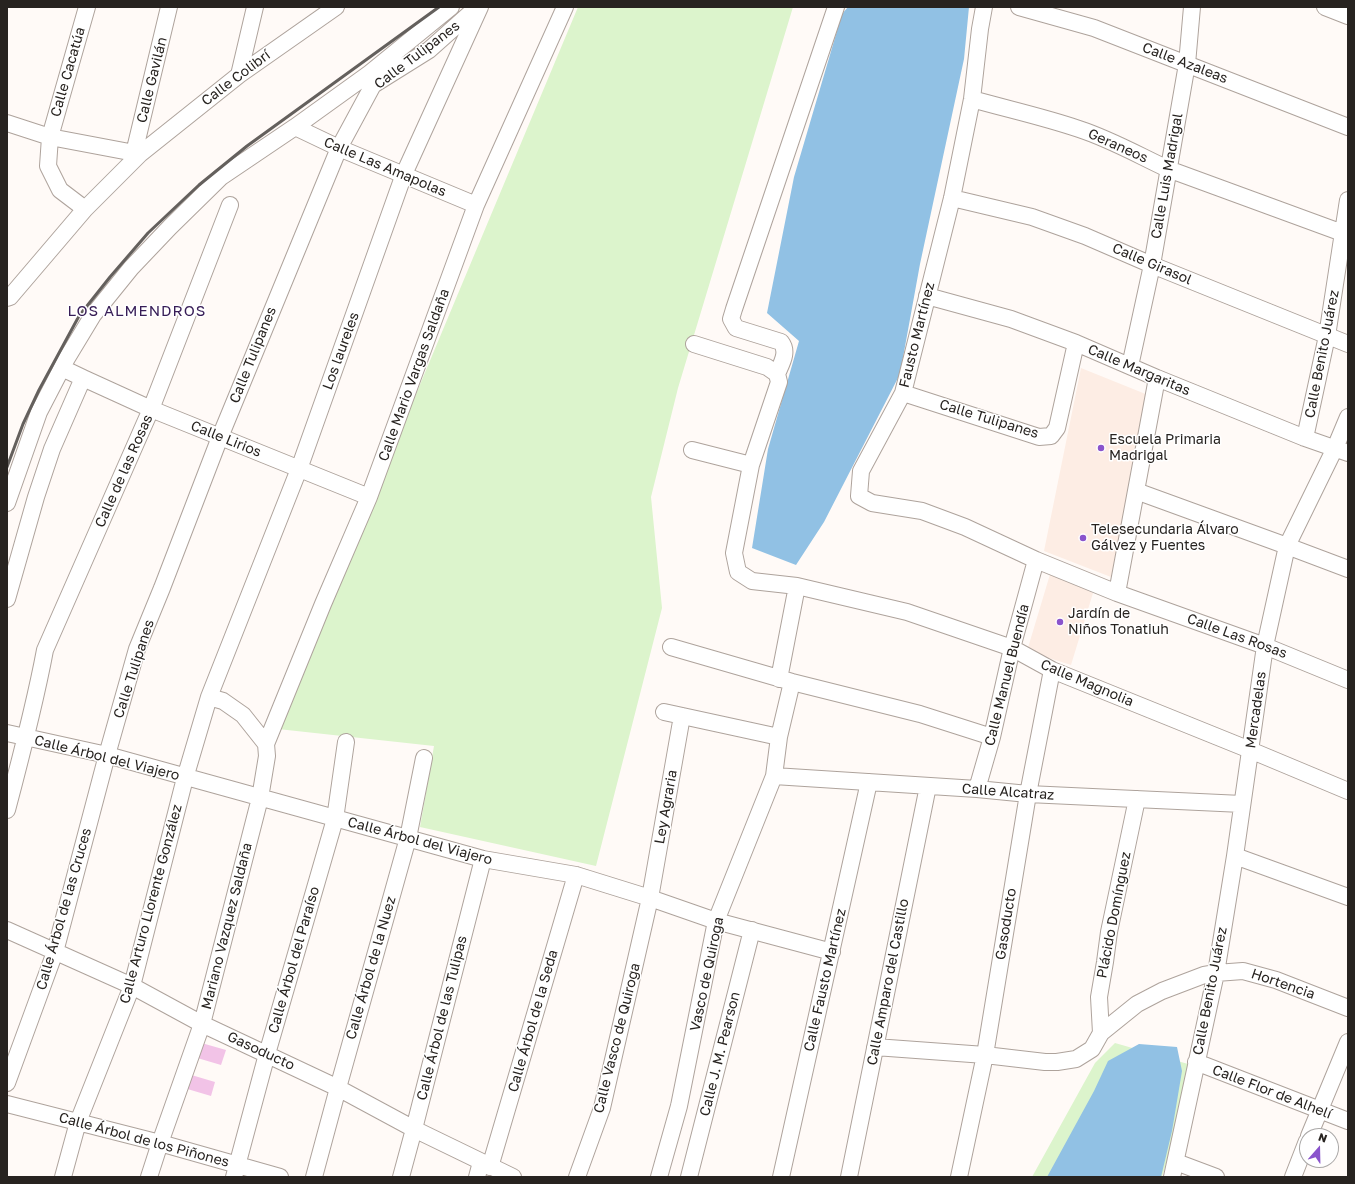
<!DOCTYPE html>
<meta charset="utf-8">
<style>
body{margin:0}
#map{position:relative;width:1355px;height:1184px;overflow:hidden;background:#fffaf7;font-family:"Golos Text",sans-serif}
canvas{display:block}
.frame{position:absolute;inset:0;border:8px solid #272320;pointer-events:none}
.north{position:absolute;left:1299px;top:1128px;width:40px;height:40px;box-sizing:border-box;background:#fff;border:1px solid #a9a7a6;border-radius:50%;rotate:20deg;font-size:11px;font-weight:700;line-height:16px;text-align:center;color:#272320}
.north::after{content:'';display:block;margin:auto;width:14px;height:18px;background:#8a54cc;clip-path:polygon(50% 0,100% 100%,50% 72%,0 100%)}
</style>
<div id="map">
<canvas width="1355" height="1184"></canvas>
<div class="frame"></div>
<div class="north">N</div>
</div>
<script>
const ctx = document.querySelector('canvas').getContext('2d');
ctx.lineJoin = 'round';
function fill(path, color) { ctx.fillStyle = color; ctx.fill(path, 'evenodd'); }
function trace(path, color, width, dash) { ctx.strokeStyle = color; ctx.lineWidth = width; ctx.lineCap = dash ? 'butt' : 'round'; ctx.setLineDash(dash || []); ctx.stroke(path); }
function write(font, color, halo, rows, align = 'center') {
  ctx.font = font + ' "Golos Text",sans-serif'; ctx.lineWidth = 3; ctx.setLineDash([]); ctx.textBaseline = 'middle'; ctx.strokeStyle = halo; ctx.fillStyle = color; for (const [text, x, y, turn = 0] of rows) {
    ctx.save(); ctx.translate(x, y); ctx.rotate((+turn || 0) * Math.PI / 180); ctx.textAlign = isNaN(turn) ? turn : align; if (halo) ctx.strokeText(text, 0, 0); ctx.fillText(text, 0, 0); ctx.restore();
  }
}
const built = new Path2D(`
 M 1081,368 L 1148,395 L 1111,577 L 1044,551 Z
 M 1051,571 L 1093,593 L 1071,665 L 1027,651 Z`);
const green = new Path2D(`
 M 578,7 L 793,7 L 678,388 L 651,497 L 662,608 L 596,866 L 420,827 L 434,746 L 278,729 L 375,492 Z
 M 1115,1043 L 1195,1066 L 1162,1177 L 1032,1177 L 1095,1063 Z`);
const water = new Path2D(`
 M 848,7 L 969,7 L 964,59 L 920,264 L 900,374 L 824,522 L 796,565 L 752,548 L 768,449 L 799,341 L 767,313 L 794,177 L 842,14 Z
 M 1139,1044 L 1177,1047 L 1182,1071 L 1172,1131 L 1161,1177 L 1047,1177 L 1094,1091 L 1108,1061 Z`);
const building = new Path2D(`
 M 198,1042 L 226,1050 L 221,1065 L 194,1057 Z
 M 188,1074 L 215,1082 L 211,1096 L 184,1088 Z`);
const minor = new Path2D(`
 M 984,7 L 980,29 L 972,99 L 952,198 L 903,393 L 861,471 L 859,496 L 872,503 L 922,511 L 965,527 L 1036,560 L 1117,593 L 1265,646 L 1348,680
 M 1019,7 L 1094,28 L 1348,127
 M 1325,7 L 1348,16
 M 239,75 L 255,7
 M 972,99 C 1007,109 1044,117 1079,129 C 1110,139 1138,155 1168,169 L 1348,235
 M 7,123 L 50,137 L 140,154
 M 295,127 L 339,148 L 476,205
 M 134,153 L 169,7
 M 952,198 L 1032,217 L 1085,236 L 1152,265 L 1348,344
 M 85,209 L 60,190 L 48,166 L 50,137 L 87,7
 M 927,296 L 1011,319 L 1076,343 L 1157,378 L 1305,438 L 1348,453
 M 7,298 L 10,297 L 85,209 L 140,154 L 239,75 L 336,7
 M 694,344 L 767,367 L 777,374 L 779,382 L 751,465 L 734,553 L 738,572 L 752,581 L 797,586 L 907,612 L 1012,648 L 1052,670 L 1250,750 L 1348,791
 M 1130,366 L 1152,265 L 1187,64 L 1192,7
 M 777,374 C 781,364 789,352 781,342 L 736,328 L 731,319 L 734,309 L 836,7
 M 83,378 L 151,409 L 369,497
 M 903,393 L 1039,437 L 1051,436 L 1057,428 L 1076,343
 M 1305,438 L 1327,336 L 1348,200
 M 692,450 L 751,465
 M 1136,491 L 1287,546 L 1348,569
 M 7,503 L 39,412 L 67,358 L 93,315 L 131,268 L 170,227 L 221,177 L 295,127 L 370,73 L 451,7
 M 1117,593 L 1157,378
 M 7,599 L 36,497 L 52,449 L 83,378 L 62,368
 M 671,647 L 792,682 L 920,714 L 992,737
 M 779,679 L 797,586
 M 664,712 L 779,737
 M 7,733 L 107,755 L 483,859 L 576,875 L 650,898 L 716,921 L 832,952
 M 266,744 L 323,604 L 369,497 L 476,205 L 565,7
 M 774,776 L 977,789 L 1028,794 L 1242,804
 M 977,789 L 992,737 L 1012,648 L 1036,560
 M 7,810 C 21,757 35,704 45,650 L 151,409 L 230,205
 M 1235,856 L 1348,897
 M 7,930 L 132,986 L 202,1024 L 338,1088 L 414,1129 L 513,1177
 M 1101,1033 L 1099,997 L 1105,962 L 1109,932 L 1137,799
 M 875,1047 L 985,1055 L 1045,1062 L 1057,1062 L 1076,1059 L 1092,1049 L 1101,1033 L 1137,1004 L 1162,991 L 1204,975 L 1216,973 L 1243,971 L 1276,980 L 1348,1008
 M 1196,1062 L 1348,1121
 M 7,1083 L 55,952 L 107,755 L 137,649 L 162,588 L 220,437 L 339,148 L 373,85 L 429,50 L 475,9
 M 7,1104 L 160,1143 L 280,1177
 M 1309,1136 L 1348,1042
 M 1176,1162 L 1216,1177
 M 490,1167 L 576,875
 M 63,1177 L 78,1122 L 132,986 L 185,778 L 209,697 L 299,469 L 404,174 L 480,7
 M 149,1177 L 160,1143 L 202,1024 L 260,798 L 267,756 L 266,744 L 243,715 L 223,701 L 209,697
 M 234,1177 L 267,1054 L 335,819 L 346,742
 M 314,1177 L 338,1088 L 408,838 L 424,758
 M 401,1177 L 414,1129 L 483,859
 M 477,1177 L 481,1162
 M 577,1177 L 602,1108 L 650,898 L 682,716
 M 659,1177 L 679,1106 L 716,921 L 774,776 L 779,737 L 792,682
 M 689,1177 L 752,930
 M 781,1177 L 869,782
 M 849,1177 L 928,786
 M 959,1177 L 985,1055 L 1028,794 L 1052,670
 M 1172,1177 L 1216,973 L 1235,856 L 1265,646 L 1287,546 L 1335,448 L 1348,417
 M 1293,1177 L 1307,1141`);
const rail = new Path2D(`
 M 7,467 L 23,424 L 39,390 L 79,316 L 110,277 L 148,233 L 199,185 L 247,146 L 439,7`);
const markers = [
 [1101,448,4,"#8a54cc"],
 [1083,538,4,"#8a54cc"],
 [1060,622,4,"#8a54cc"]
];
const streetNames = [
 ["Calle Tulipanes",417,55,-37],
 ["Calle Azaleas",1185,63,21],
 ["Calle Cacatúa",68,72,-74],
 ["Calle Colibrí",236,78,-37],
 ["Calle Gavilán",152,80,-76],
 ["Geraneos",1118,146,24],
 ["Calle Las Amapolas",385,167,23],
 ["Calle Luis Madrigal",1167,176,-80],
 ["Calle Girasol",1152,264,23],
 ["Fausto Martínez",917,335,-76],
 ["Los laureles",341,351,-70],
 ["Calle Benito Juárez",1322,354,-79],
 ["Calle Tulipanes",253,355,-68],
 ["Calle Margaritas",1139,370,23],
 ["Calle Mario Vargas Saldaña",414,375,-70],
 ["Calle Tulipanes",989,419,17],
 ["Calle Lirios",226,439,22],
 ["Calle de las Rosas",124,471,-66],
 ["Calle Las Rosas",1237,636,20],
 ["Calle Tulipanes",134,669,-72],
 ["Calle Manuel Buendía",1007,675,-76],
 ["Calle Magnolia",1087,683,23],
 ["Mercadelas",1256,710,-82],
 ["Calle Árbol del Viajero",107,758,14],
 ["Calle Alcatraz",1008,792,4],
 ["Ley Agraria",666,807,-80],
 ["Calle Árbol del Viajero",420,841,15],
 ["Calle Arturo Llorente González",151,904,-75],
 ["Calle Árbol de las Cruces",64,909,-74],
 ["Plácido Domínguez",1114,915,-79],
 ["Gasoducto",1006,924,-81],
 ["Mariano Vazquez Saldaña",227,926,-76],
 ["Calle Árbol del Paraíso",294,960,-74],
 ["Calle Árbol de la Nuez",371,968,-74],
 ["Vasco de Quiroga",707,974,-78],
 ["Calle Fausto Martínez",825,980,-77],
 ["Calle Amparo del Castillo",888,982,-79],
 ["Hortencia",1283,984,19],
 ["Calle Benito Juárez",1210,991,-79],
 ["Calle Árbol de las Tulipas",442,1018,-76],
 ["Calle Árbol de la Seda",533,1021,-74],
 ["Calle Vasco de Quiroga",617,1038,-76],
 ["Gasoducto",261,1051,25],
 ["Calle J. M. Pearson",720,1054,-76],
 ["Calle Flor de Alhelí",1272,1092,21],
 ["Calle Árbol de los Piñones",144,1140,15]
];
const poiNames = [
 ["Escuela Primaria",1109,440],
 ["Madrigal",1109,456],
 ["Telesecundaria Álvaro",1091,530],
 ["Gálvez y Fuentes",1091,546],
 ["Jardín de",1068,614],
 ["Niños Tonatiuh",1068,630]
];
const neighbourhoodNames = [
 ["LOS ALMENDROS",137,311]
];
fill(built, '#fdede4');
fill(green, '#dcf4cc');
fill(water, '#91c1e4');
fill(building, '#f2c3e7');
trace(minor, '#aea39c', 18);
trace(minor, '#fff', 16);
trace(rail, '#64605d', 3);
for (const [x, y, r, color] of markers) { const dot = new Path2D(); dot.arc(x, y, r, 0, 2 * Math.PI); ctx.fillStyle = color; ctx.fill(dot); trace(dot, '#fff', 1.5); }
write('14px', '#272320', '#fff', streetNames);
write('14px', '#272320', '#fff', poiNames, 'left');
ctx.letterSpacing = '1px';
write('15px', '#371d57', '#fff', neighbourhoodNames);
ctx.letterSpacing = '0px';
</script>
